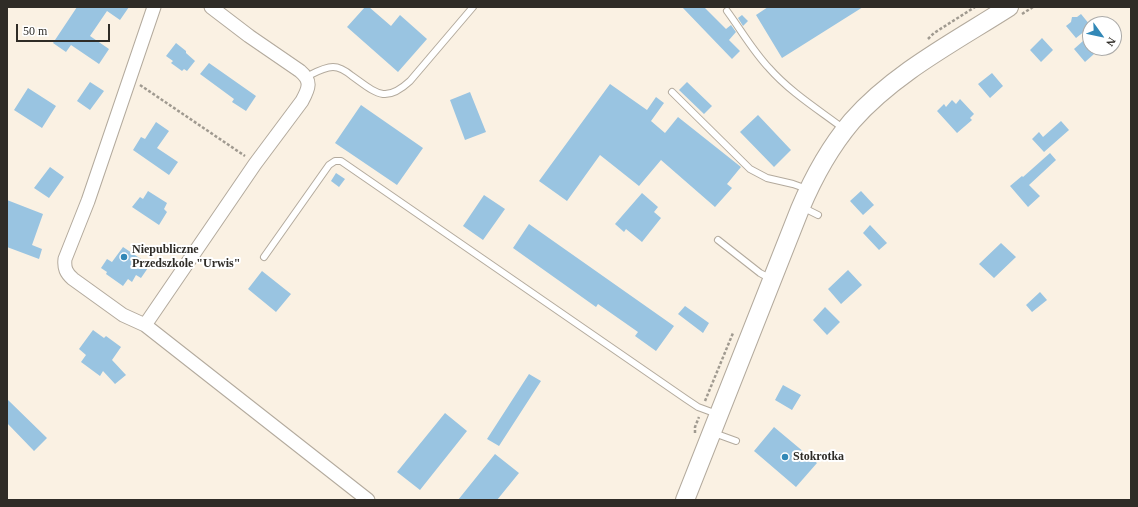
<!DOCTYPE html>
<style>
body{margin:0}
#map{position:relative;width:1138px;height:507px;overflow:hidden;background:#faf1e3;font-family:Georgia,serif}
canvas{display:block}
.frame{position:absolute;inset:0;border:8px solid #2f2c27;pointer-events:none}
.north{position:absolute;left:1082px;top:16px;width:40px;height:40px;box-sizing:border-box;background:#fff;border:1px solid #acaba9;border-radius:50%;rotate:123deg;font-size:11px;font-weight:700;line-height:16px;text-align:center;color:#2f2c27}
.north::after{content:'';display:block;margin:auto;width:14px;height:18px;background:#3288b7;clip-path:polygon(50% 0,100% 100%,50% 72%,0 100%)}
.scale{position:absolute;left:16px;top:24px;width:94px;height:18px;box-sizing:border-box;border:2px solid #2f2c27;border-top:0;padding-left:5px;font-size:12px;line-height:14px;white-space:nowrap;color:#2f2c27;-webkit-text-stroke:3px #fff;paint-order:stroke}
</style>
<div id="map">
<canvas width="1138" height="507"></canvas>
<div class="frame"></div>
<div class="north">N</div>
<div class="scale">50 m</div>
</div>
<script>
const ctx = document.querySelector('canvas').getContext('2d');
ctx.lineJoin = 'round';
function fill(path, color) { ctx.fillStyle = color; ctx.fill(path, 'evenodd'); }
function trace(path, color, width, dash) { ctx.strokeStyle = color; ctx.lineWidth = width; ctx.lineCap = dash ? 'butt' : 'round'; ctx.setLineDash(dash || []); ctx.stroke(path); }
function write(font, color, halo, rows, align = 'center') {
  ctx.font = font + ' Georgia,serif'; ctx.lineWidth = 4; ctx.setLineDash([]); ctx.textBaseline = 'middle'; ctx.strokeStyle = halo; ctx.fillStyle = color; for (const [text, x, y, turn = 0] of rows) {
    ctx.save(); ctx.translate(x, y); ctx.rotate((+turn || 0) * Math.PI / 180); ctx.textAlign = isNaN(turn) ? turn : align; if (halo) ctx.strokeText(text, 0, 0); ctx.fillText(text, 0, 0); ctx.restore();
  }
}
const building = new Path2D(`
 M 77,7 L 129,7 L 120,20 L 107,11 L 90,36 L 109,49 L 99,64 L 71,45 L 66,52 L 53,43 Z
 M 365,7 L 369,7 L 391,26 L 400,15 L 427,39 L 398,72 L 347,27 Z
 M 682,7 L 704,7 L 726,29 L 731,25 L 736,32 L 729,40 L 740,51 L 732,59 Z
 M 768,7 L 863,7 L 782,58 L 756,15 Z
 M 1081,14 L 1090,25 L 1090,27 L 1076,38 L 1066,26 L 1071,22 L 1072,17 L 1077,17 Z
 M 742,15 L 748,21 L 743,26 L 738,18 Z
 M 1042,38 L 1053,50 L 1041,62 L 1030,50 Z
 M 1083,41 L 1094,54 L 1085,62 L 1074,49 Z
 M 176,43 L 186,51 L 186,53 L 195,61 L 187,71 L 184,69 L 182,71 L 171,63 L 173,61 L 166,56 Z
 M 209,63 L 256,96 L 246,111 L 232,102 L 234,99 L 200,74 Z
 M 992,73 L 1003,86 L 990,98 L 978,84 Z
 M 90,82 L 104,91 L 90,110 L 77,101 Z
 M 687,82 L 712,106 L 704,114 L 679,90 Z
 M 610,84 L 647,110 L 656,97 L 664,103 L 651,121 L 665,133 L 678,117 L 741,167 L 727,184 L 732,188 L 715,207 L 661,160 L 639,186 L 600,155 L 567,201 L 539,181 Z
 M 28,88 L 56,106 L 42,128 L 14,110 Z
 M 470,92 L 486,132 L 465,140 L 450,100 Z
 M 960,99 L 974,114 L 970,118 L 972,120 L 957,133 L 937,111 L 944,104 L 946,107 L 952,100 L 956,104 Z
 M 361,105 L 423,148 L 397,185 L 335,143 Z
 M 758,115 L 791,150 L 774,167 L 740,132 Z
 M 1061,121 L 1069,130 L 1044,152 L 1032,139 L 1039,132 L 1043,137 Z
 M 156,122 L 169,131 L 157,148 L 178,162 L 169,175 L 133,150 L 141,137 L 145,139 Z
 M 1050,153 L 1056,160 L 1029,185 L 1040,196 L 1028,207 L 1010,186 L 1022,176 L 1023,177 Z
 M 50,167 L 64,177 L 49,198 L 34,188 Z
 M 336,173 L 345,179 L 339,187 L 331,181 Z
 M 148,191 L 167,203 L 164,209 L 167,212 L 159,225 L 132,207 L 140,197 L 143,199 Z
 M 861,191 L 874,205 L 863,215 L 850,201 Z
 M 642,193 L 658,207 L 654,212 L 661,218 L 642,242 L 626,229 L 624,232 L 615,224 Z
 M 484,195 L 505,209 L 483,240 L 463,226 Z
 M 7,200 L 43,214 L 32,245 L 42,249 L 39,259 L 7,247 Z
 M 529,224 L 674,326 L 656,351 L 635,336 L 638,332 L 598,304 L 596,307 L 513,248 Z
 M 870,225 L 887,243 L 879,250 L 863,233 Z
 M 1001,243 L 1016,257 L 994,278 L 979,264 Z
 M 123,247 L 150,265 L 141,278 L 136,275 L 132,282 L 128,279 L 123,286 L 106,274 L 107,272 L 101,268 L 107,259 L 112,262 Z
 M 848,270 L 862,285 L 841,304 L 828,289 Z
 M 262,271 L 291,294 L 276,312 L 248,289 Z
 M 1040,292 L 1047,300 L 1032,312 L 1026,305 Z
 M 685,306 L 709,323 L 703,333 L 678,314 Z
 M 825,307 L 840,322 L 827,335 L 813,320 Z
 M 93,330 L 104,338 L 106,336 L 121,347 L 112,360 L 126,375 L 115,384 L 103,371 L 100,376 L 81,362 L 86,355 L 79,349 Z
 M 529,374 L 541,381 L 499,446 L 487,439 Z
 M 783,385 L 801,395 L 792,410 L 775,400 Z
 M 7,399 L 47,438 L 34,451 L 7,423 Z
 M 445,413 L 467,431 L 420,490 L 397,472 Z
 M 774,427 L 817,463 L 796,487 L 754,451 Z
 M 495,454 L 519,473 L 497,500 L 458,500 Z`);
const path = new Path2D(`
 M 1022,14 L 1033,7
 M 928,39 L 934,33 L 975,7
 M 140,85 L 245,156
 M 705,401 L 733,333
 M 695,433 L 695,427 L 699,417`);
const service = new Path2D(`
 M 727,11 C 741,30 753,51 769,68 C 790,92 819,110 844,129
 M 306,77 C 314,73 324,67 333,67 C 340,67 346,71 352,76 C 376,93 385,104 410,81 L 473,7
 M 672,92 L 750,169 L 767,178 L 793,184 L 807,189
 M 802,207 L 818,215
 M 718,240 L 760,273 L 771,279
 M 264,257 L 329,165 L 335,161 L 341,161 L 686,399 L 698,407 L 717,414
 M 714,433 L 736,441`);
const minor = new Path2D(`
 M 211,7 L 249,36 L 300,71 C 312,81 309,88 302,101 L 255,164 L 145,325 L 368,500
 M 145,325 L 123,315 L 73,279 C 66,273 64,268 65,259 L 88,201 L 154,7`);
const secondary = new Path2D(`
 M 685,500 L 800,209 C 813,178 830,147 852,121 C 894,73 956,41 1009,7`);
const markers = [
 [124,257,4,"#3288b7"],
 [785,457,4,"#3288b7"]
];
const poiNames = [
 ["Niepubliczne",132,250],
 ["Przedszkole \"Urwis\"",132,264],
 ["Stokrotka",793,457]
];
fill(building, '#99c4e1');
trace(service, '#b3aa9d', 8);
trace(minor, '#b3aa9d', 15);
trace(secondary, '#b3aa9d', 20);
trace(path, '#a09a90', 2.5, [3, 2]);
trace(service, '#fff', 6);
trace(minor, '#fff', 13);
trace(secondary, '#fff', 18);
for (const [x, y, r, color] of markers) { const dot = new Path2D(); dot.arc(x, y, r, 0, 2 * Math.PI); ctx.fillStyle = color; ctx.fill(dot); trace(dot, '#fff', 1.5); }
write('bold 12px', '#2f2c27', '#fff', poiNames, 'left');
</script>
